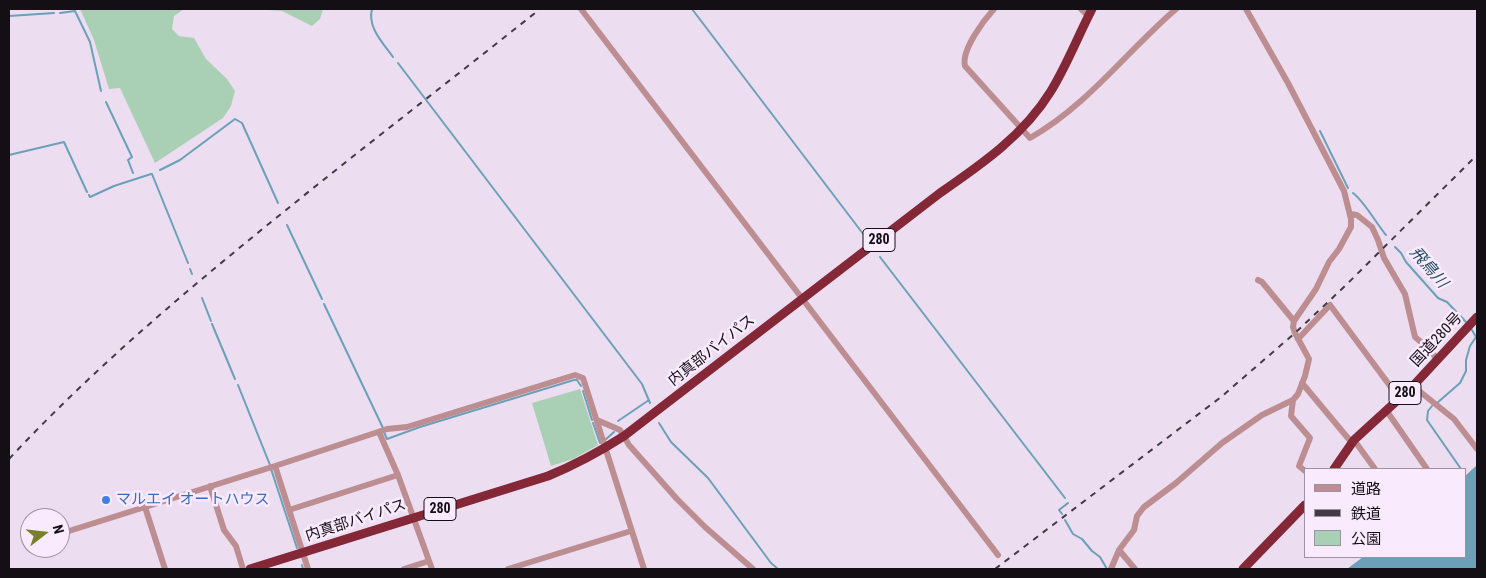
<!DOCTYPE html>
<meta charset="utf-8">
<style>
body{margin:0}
#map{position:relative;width:1486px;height:578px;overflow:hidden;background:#ecddf1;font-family:"Roboto Condensed","Noto Sans JP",sans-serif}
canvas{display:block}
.frame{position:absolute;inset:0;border:10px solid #140f15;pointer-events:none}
.legend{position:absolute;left:1304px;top:468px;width:162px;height:90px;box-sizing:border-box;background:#f9eafe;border:1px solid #9d92a1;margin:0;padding:6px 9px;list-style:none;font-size:15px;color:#140f15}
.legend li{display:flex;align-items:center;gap:10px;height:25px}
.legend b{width:25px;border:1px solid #9d92a1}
.north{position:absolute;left:20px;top:508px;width:50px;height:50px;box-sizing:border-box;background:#f9eafe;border:1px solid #9d92a1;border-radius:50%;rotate:74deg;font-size:14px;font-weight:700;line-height:20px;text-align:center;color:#140f15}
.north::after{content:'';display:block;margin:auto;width:18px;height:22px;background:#79802b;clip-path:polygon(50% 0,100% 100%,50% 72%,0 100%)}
</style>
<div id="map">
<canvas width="1486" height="578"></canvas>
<div class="frame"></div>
<ul class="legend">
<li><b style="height:6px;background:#bd8e91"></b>道路</li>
<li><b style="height:6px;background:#423b44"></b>鉄道</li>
<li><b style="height:14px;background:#a9d0b4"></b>公園</li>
</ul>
<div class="north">N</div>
</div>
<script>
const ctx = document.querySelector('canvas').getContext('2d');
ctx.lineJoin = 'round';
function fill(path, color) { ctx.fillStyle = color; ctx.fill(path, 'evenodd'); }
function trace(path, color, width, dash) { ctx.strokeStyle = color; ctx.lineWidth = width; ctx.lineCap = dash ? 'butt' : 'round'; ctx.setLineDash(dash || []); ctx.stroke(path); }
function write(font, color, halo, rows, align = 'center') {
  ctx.font = font + ' "Roboto Condensed","Noto Sans JP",sans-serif'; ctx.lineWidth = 5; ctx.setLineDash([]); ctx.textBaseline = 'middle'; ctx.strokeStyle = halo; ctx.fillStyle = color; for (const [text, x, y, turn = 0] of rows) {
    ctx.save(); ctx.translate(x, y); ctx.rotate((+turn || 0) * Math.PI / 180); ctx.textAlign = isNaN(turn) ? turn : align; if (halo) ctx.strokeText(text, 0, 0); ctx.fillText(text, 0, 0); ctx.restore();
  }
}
const green = new Path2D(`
 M 80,9 L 184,9 L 174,16 L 172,29 L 179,36 L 194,38 L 206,59 L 227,79 L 235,91 L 231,106 L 223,118 L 155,163 L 120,88 L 109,89 L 94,40 Z
 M 254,9 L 323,9 L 320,19 L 312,26 L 282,11 Z
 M 580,389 L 598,445 L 573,459 L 551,466 L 532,403 Z`);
const water = new Path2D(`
 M 1477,465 L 1477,569 L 1347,569 L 1363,557 L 1465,557 L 1465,476 Z`);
const stream = new Path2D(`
 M 372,9 C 367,27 383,43 393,57
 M 692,9 L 867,239
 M 60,13 L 75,11 L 90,42 L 101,91
 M 9,16 L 54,13
 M 398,63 L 642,384 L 650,403
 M 106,102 L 132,157 L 128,160 L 133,173
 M 1320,131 L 1348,188
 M 9,155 L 64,142 L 87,192
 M 160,170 L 180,160 L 235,119 L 242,123 L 278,203
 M 152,174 L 188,263
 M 1353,193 C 1364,201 1376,223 1386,235
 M 89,195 L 90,197 L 114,186 L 151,174
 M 287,225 L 322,299
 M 1395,247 L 1401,253 L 1406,262 L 1438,298 L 1447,302 L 1466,322
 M 880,257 L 1065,498
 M 190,269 L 192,274
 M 202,298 L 211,321
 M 324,304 L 383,428
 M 212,324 L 235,379
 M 238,385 L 270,465
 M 583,391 L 592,420
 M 1437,403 L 1460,383 L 1466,371 L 1466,360 L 1470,346 L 1476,337 L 1472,330
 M 1432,406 L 1428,411 L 1427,420 L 1461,469
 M 618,421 L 649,400
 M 593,423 L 600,443
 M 659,423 L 671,442 L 708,478 L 771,563 L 778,569
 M 384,432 L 387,439 L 420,427 L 574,380 L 577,380 L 581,386
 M 605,440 L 614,432
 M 271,469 L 297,548
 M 1062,514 L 1059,510 L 1068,503
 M 1065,520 L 1073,534 L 1082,539 L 1092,551 L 1100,557 L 1107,569
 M 302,565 L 303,569`);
const minor = new Path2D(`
 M 581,9 L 998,555
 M 994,9 C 984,20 961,50 965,66 L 1030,138 C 1087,106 1127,51 1176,9
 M 1081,9 L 1088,16
 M 1350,214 L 1357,215 L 1372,227 L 1378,240 L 1384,258 L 1405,294 L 1415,337 L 1427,347 L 1438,360
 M 1258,280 L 1262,282 L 1294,321
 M 1298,339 L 1330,305 L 1399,398
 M 1302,383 L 1352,443
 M 1413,386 L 1454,419 L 1477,449
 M 1293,400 L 1291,416 L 1310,438 L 1299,466 L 1305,471
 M 1386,410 L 1427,469
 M 597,420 L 620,430 L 629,445 L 677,499 L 705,527 L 753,569
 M 379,432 L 398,475 L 432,569
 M 1354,440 L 1375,469
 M 275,466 L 308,569
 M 210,486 L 224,530 L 236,546 L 243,569
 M 145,507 L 165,569
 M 289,510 L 398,475
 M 69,531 L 275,466 L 387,429 L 407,427 L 575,375 L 583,378 L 644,569
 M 1119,550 L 1135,569
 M 404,569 L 429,561
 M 508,569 L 631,531
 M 1111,569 L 1119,550 L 1134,530 L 1137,516 L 1144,507 L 1176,483 L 1222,443 L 1262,415 L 1293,400 L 1298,394 L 1305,376 L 1309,359 L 1295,333 L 1293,327 L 1294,321 L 1316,289 L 1329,262 L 1339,249 L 1351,227 L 1351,219 L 1344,191 L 1288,83 L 1246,9`);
const highway = new Path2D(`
 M 1334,469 L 1354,440 L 1413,386 L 1477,317
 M 250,569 L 548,476 C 575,465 599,452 624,436 L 940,193 C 982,164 1024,135 1051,91 C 1067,65 1078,36 1092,9
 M 1243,569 L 1305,505`);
const rail = new Path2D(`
 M 9,459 C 103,358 210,271 317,185 C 391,126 466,68 540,9
 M 995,569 L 1221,397 L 1295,333 L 1345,286 L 1477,155`);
const markers = [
 [106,500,5,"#3f7fe0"]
];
const shields = [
 [879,240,32],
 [1405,393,32],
 [440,509,32]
];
const shieldNames = [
 ["280",879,240],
 ["280",1405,393],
 ["280",440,509]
];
const streetNames = [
 ["国道280号",1437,340,-47],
 ["内真部バイパス",712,351,-38],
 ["内真部バイパス",356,521,-18]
];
const shopNames = [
 ["マルエイ オートハウス",116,500]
];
const waterNames = [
 ["飛鳥川",1428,268,49]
];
fill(green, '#a9d0b4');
fill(water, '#6ba0b8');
trace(stream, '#6ba0b8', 2);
trace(minor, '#bd8e91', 6);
trace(highway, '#842737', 9);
trace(rail, '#423b44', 2, [6, 6]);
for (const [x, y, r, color] of markers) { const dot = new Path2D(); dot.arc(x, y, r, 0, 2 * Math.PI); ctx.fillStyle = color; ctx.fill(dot); trace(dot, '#f9eafe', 2); }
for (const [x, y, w] of shields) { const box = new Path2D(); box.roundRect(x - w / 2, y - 11.5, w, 23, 4); ctx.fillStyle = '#f9eafe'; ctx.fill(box); trace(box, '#140f15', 1); }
write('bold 14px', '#140f15', null, shieldNames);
write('15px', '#140f15', '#f9eafe', streetNames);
write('15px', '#366cbe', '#f9eafe', shopNames, 'left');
write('italic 16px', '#1b485a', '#f9eafe', waterNames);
</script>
